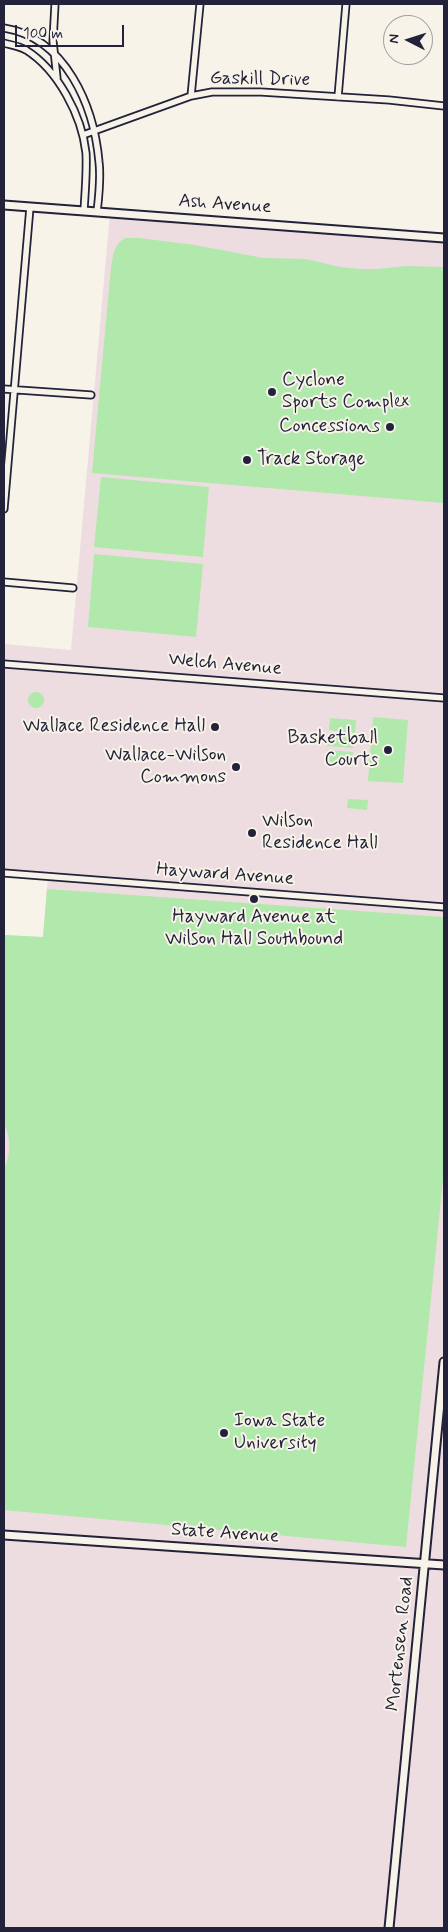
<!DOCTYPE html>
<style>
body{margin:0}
#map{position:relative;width:448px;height:1932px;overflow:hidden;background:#f7f3e8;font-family:Mynerve,sans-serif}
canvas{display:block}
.frame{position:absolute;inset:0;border:5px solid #22223b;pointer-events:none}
.north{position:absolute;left:383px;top:15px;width:50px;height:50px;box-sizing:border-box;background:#f7f3e8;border:1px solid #a29fa3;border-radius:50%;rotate:275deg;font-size:14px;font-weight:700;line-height:20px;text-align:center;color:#22223b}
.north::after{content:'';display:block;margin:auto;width:18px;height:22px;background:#22223b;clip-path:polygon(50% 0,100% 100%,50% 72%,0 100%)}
.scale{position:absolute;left:15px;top:25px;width:109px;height:22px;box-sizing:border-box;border:2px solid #22223b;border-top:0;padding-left:6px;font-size:15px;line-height:18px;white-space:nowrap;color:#22223b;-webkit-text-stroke:4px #f7f3e8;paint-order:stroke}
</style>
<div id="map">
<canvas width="448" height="1932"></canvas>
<div class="frame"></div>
<div class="north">N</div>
<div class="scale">100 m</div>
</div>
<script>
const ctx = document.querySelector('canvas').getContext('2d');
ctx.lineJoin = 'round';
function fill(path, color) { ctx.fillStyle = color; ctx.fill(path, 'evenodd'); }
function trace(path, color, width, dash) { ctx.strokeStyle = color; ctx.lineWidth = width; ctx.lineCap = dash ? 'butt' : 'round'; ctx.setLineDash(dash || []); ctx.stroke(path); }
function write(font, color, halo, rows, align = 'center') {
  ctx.font = font + ' Mynerve,sans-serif'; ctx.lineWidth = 4; ctx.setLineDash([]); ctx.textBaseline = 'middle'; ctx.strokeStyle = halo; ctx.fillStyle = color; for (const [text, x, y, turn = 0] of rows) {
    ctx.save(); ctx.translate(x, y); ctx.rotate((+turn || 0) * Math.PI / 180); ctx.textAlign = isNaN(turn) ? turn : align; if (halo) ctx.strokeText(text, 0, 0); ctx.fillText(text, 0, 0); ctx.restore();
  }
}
const built = new Path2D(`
 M 110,213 L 444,238 L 444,1928 L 4,1928 L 4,935 L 43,937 L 48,877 L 4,873 L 4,644 L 71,650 Z`);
const green = new Path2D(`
 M 125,238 L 139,238 L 195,245 L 263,258 L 306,259 L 340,267 L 361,269 L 377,269 L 406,266 L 444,267 L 444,503 L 92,473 L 111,267 C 113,256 114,244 125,238 Z
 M 101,477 L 209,487 L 203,557 L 94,547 Z
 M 94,554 L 203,564 L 196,637 L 88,627 Z
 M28 700a8 8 0 1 1 16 0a8 8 0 1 1-16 0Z
 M 373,717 L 408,720 L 403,783 L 368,781 Z
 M 330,718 L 356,720 L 355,733 L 329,730 Z
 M 328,734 L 354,736 L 353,748 L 327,746 Z
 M 327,750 L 353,752 L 352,764 L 326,762 Z
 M 348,799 L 368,800 L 367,810 L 347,808 Z
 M 47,889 L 444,917 L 444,1169 L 406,1547 L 4,1510 L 4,1169 C 11,1154 11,1138 4,1123 L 4,935 L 43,937 Z`);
const minor = new Path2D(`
 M 55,4 L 53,41 L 57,78
 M 4,28 C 66,38 94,106 99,162 C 101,179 99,195 97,212
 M 4,43 C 11,45 19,46 26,50 C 58,70 82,116 86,153 C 87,172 85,192 84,211
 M 191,96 L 200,4
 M 338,97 L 346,4
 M 83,135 L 191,96 L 212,92 L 261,92 L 389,100 L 444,106
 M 4,389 L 91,395
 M 4,509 L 30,207
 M 4,582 L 73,588
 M 4,664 L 444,698
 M 4,873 L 444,907`);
const tertiary = new Path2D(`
 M 4,205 L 444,238
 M 4,1535 L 444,1565
 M 389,1928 L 444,1362`);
const markers = [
 [272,392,5,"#22223b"],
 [390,427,5,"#22223b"],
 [247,460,5,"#22223b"],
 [215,727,5,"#22223b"],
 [388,750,5,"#22223b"],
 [236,767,5,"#22223b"],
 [252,833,5,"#22223b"],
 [254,899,5,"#22223b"],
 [224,1433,5,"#22223b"]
];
const streetNames = [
 ["Gaskill Drive",260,80,1],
 ["Ash Avenue",225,205,4],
 ["Welch Avenue",225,665,5],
 ["Hayward Avenue",225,875,4],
 ["State Avenue",225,1534,4],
 ["Mortensen Road",401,1644,-84]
];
const poiNames = [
 ["Cyclone",282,381],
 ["Sports Complex",282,403],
 ["Concessions",380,427,"right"],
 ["Track Storage",257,460],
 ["Wallace Residence Hall",205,727,"right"],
 ["Basketball",378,739,"right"],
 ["Courts",378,761,"right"],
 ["Wallace-Wilson",226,756,"right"],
 ["Commons",226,778,"right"],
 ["Wilson",262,822],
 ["Residence Hall",262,844],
 ["Hayward Avenue at",254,918,"center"],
 ["Wilson Hall Southbound",254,940,"center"],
 ["Iowa State",234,1422],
 ["University",234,1444]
];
fill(built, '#eedde0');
fill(green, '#b1e8ab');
trace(minor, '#22223b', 9);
trace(tertiary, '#22223b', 11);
trace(minor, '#f7f3e8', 5.5);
trace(tertiary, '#f7f3e8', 7);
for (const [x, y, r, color] of markers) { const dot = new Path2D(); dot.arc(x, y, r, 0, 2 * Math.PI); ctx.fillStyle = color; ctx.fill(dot); trace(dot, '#f7f3e8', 2); }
write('19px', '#22223b', '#f7f3e8', streetNames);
write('19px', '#22223b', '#f7f3e8', poiNames, 'left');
</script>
